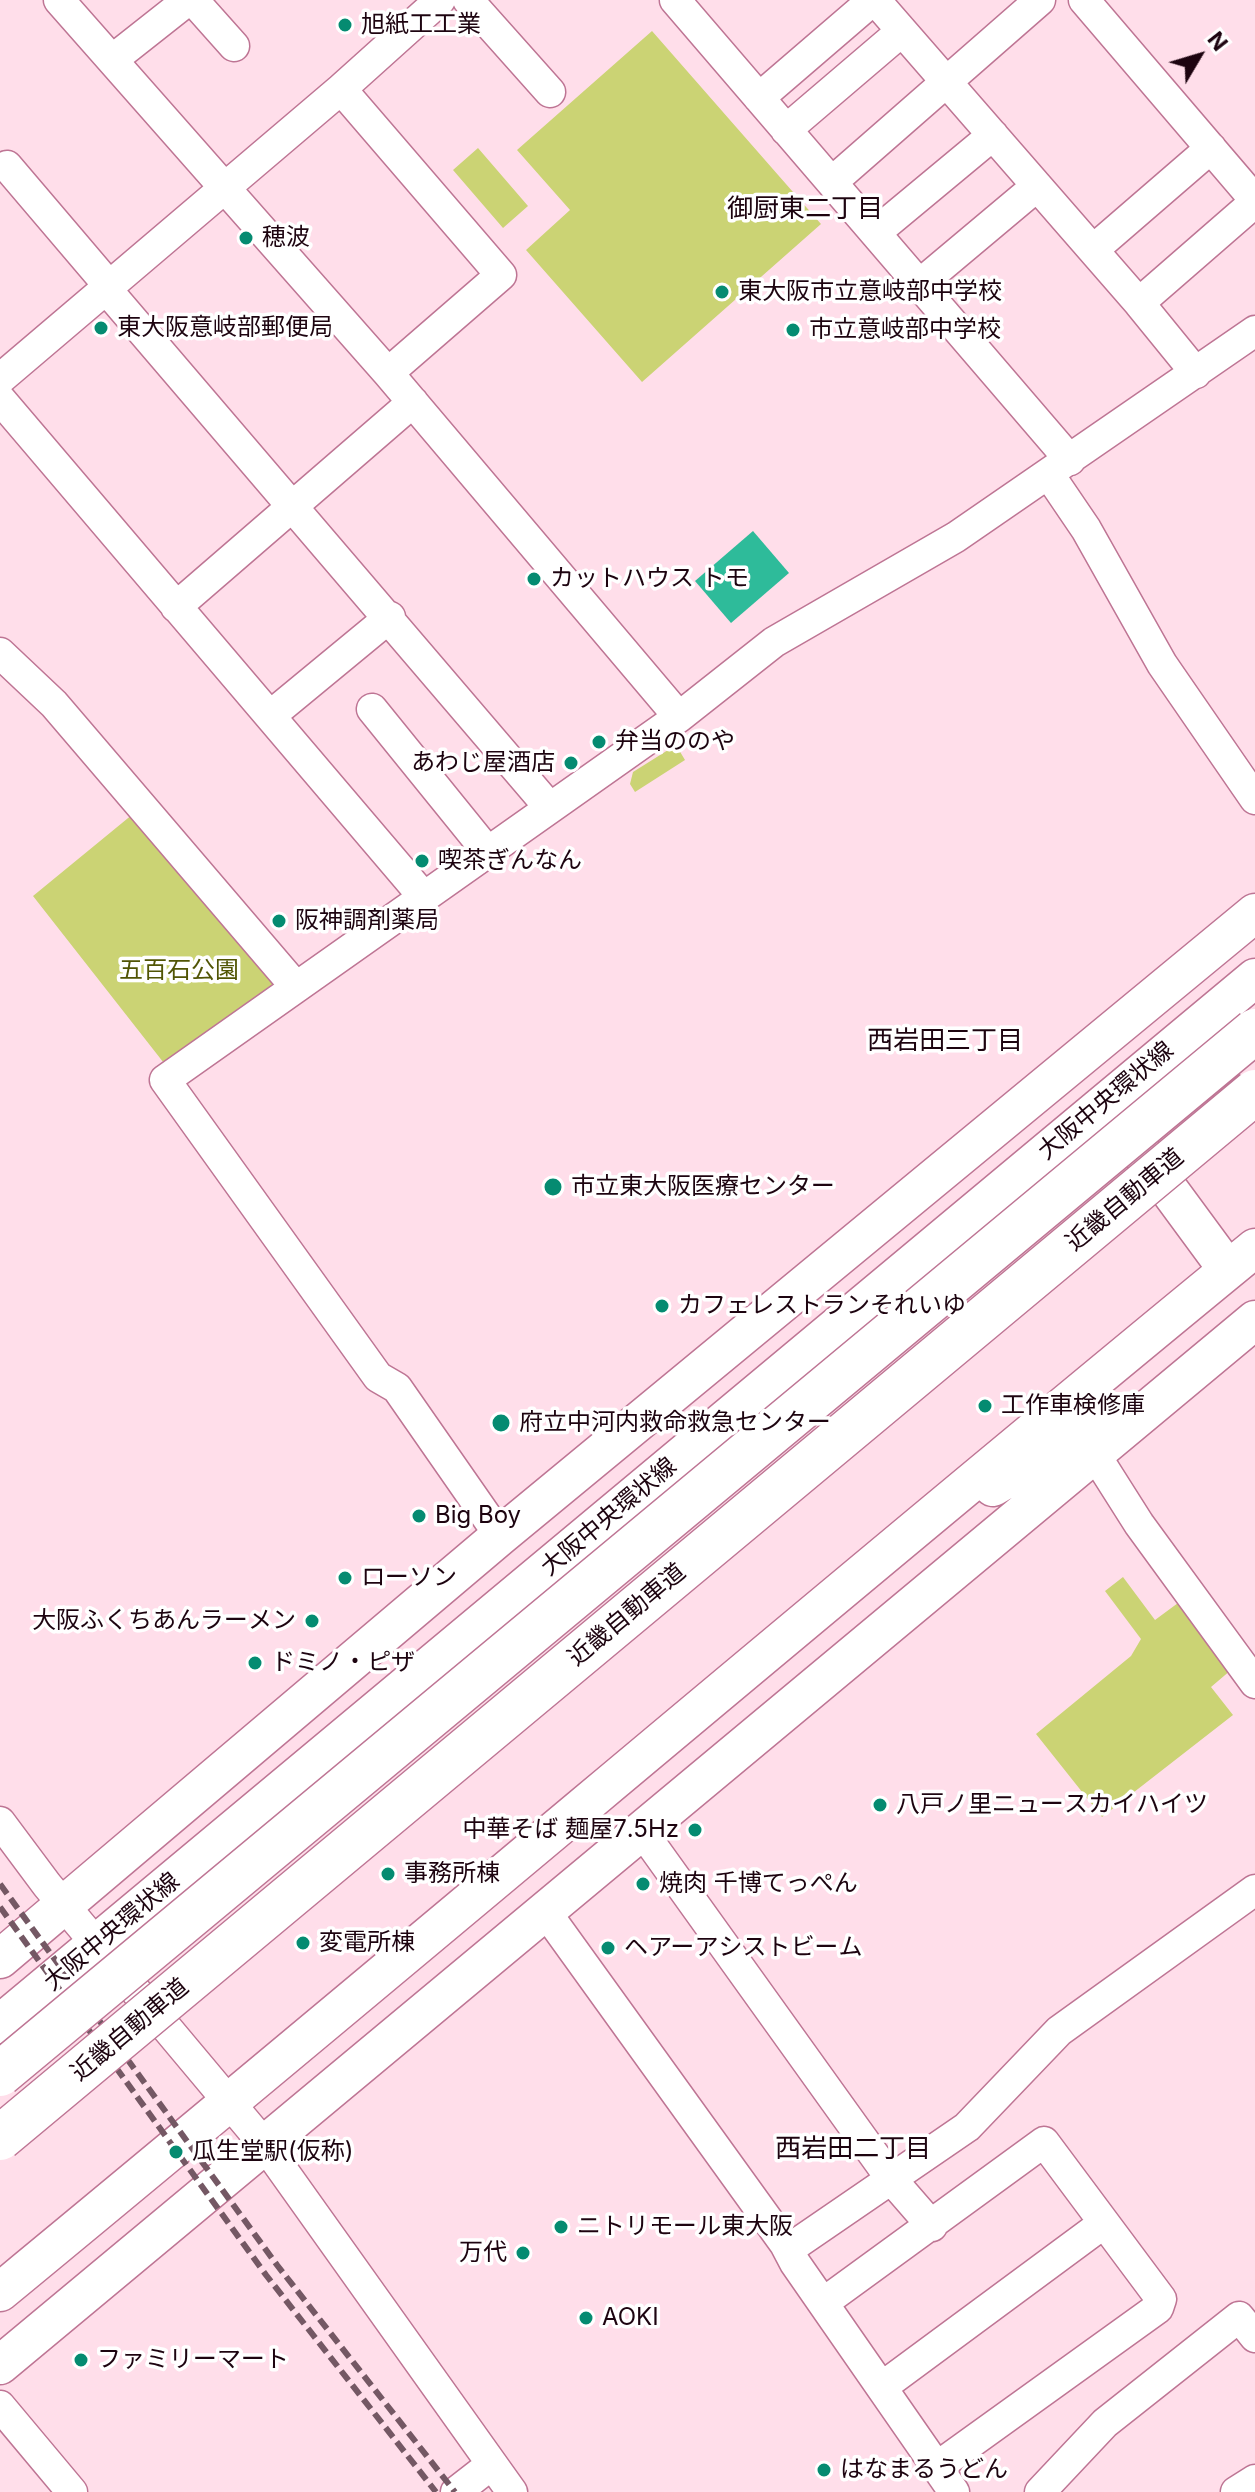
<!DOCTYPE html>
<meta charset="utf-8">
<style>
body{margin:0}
#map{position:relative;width:1255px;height:2492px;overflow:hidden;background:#ffdeea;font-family:Inter,sans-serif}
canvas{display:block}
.north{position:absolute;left:1159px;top:16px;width:80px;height:80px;-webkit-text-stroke:6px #fff;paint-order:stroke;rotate:52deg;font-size:22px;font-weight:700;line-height:32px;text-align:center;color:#1d0410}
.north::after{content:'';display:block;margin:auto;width:28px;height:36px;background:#1d0410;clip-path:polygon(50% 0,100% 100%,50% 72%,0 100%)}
</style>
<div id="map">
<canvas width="1255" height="2492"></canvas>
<div class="north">N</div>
</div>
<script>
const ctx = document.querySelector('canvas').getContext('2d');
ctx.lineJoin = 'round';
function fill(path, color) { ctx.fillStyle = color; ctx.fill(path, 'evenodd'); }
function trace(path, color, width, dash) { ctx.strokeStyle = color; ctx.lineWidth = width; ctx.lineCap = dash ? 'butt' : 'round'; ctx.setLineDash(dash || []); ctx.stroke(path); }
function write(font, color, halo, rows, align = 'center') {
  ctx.font = font + ' Inter,"Noto Sans JP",sans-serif'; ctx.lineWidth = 7; ctx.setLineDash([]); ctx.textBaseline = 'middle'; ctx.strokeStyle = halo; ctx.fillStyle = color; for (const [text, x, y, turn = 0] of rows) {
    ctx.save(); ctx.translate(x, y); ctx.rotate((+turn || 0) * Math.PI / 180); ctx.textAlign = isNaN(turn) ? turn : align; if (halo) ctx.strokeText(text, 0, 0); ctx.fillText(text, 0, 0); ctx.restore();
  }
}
const green = new Path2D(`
 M 652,31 L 821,224 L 642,382 L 526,250 L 570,210 L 517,150 Z
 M 478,148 L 528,206 L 503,228 L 453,170 Z
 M 676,745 L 685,760 L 635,792 L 630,784 L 633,772 Z
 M 133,814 L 276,977 L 275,987 L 167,1067 L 33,896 Z
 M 1123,1577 L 1155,1620 L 1178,1603 L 1231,1670 L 1211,1687 L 1233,1715 L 1102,1817 L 1036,1734 L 1131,1656 L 1141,1639 L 1105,1591 Z`);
const water = new Path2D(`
 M 753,531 L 789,573 L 731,623 L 695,581 Z`);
const minor = new Path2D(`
 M 59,0 L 388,373 L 679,717
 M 193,0 L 234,46
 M 468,0 L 550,92
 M 675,0 L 1070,460
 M 875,0 L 1139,303 L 1196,373
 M 1084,0 L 1255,200
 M 112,60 L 188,0
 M 341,89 L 501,275 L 388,373
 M 759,98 L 873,0
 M 786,130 L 902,31
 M 7,166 L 110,287
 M 832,182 L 1040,0
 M 875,233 L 993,135
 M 1093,250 L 1211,148
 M 919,285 L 1037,186
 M 107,290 L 550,808
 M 1139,303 L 1255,202
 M 0,379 L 341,89 L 440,0
 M 0,399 L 423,896
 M 1050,476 L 1086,529 L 1162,664 L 1255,799
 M 176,607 L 413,402
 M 0,653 L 54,704 L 296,987
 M 372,709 L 487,851
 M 270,716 L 390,617
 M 1094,1453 L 1139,1524 L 1255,1683
 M 500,1536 L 397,1388 L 378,1377 L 165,1080 L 679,717 L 774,642 L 956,537 L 1255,331
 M 0,1822 L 47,1885 L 264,2144 L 512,2492
 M 641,1830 L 892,2180 L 932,2226
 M 545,1911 L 785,2244 L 795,2263 L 954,2492
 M 789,2249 L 967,2127 L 1059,2031 L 1255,1890
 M 823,2303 L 1044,2142 L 1161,2299 L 1158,2308 L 937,2467
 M 882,2387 L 1104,2223
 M 0,2406 L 72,2492
 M 456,2492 L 492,2464
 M 1040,2492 L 1105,2423 L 1239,2317 L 1255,2337
 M 1236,2492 L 1255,2480`);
const major = new Path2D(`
 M 1111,1111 L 1228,1270
 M 993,1487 L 1102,1422
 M 0,1959 L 500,1536 L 1255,913
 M 0,2024 L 1255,978
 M 0,2292 C 420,1946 834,1593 1255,1248
 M 0,2365 L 1255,1320`);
const rail = new Path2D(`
 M 0,1884 L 277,2265 L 455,2492
 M 0,1907 L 266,2275 L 436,2492`);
const highwayBridge = new Path2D(`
 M 0,2074 L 1255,1031
 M 0,2138 L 1255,1092`);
const markers = [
 [345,25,8,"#058b71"],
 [246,238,8,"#058b71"],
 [722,292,8,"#058b71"],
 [101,328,8,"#058b71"],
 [793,330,8,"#058b71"],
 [534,579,8,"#058b71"],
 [599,742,8,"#058b71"],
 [571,763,8,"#058b71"],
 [422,861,8,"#058b71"],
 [279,921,8,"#058b71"],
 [553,1187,10,"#058b71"],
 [662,1306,8,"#058b71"],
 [985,1406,8,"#058b71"],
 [501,1423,10,"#058b71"],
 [419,1516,8,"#058b71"],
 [345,1578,8,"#058b71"],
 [312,1621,8,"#058b71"],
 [255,1663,8,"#058b71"],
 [880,1805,8,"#058b71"],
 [695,1830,8,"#058b71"],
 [388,1874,8,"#058b71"],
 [643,1884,8,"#058b71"],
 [303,1943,8,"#058b71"],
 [608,1948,8,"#058b71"],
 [176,2152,8,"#058b71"],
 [561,2227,8,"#058b71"],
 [523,2253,8,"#058b71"],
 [586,2318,8,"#058b71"],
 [81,2360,8,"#058b71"],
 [824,2470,8,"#058b71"]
];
const poiNames = [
 ["旭紙工工業",361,25],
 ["穂波",262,238],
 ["東大阪市立意岐部中学校",738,292],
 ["東大阪意岐部郵便局",117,328],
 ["市立意岐部中学校",809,330],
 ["カットハウス トモ",550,579],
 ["弁当ののや",615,742],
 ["あわじ屋酒店",555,763,"right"],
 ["喫茶ぎんなん",438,861],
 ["阪神調剤薬局",295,921],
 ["市立東大阪医療センター",571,1187],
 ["カフェレストランそれいゆ",678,1306],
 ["工作車検修庫",1001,1406],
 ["府立中河内救命救急センター",519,1423],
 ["Big Boy",435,1516],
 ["ローソン",361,1578],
 ["大阪ふくちあんラーメン",296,1621,"right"],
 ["ドミノ・ピザ",271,1663],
 ["八戸ノ里ニュースカイハイツ",896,1805],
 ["中華そば 麺屋7.5Hz",679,1830,"right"],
 ["事務所棟",404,1874],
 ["焼肉 千博てっぺん",659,1884],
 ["変電所棟",319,1943],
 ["ヘアーアシストビーム",624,1948],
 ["瓜生堂駅(仮称)",192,2152],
 ["ニトリモール東大阪",577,2227],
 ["万代",507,2253,"right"],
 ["AOKI",602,2318],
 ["ファミリーマート",97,2360],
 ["はなまるうどん",840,2470]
];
const parkNames = [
 ["五百石公園",179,971]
];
const streetNames = [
 ["大阪中央環状線",1106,1101,-40],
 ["近畿自動車道",1125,1200,-40],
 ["大阪中央環状線",609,1517,-40],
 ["近畿自動車道",627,1615,-40],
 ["大阪中央環状線",112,1932,-40],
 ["近畿自動車道",130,2030,-40]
];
const neighbourhoodNames = [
 ["御厨東二丁目",805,209],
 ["西岩田三丁目",945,1041],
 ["西岩田二丁目",853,2149]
];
fill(green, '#cbd374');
fill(water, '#2ebb9a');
trace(minor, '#be7594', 33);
trace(major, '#be7594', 41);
trace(minor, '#fff', 30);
trace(major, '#fff', 38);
trace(rail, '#745864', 6, [12, 6]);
trace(highwayBridge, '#be7594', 47, []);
trace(highwayBridge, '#fff', 44);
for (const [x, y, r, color] of markers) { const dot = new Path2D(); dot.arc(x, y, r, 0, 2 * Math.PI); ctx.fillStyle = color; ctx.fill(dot); trace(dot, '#fff', 3); }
write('24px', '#1d0410', '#fff', poiNames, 'left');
write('24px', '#515505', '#fff', parkNames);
write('24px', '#1d0410', '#fff', streetNames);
write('26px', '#1d0410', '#fff', neighbourhoodNames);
</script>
